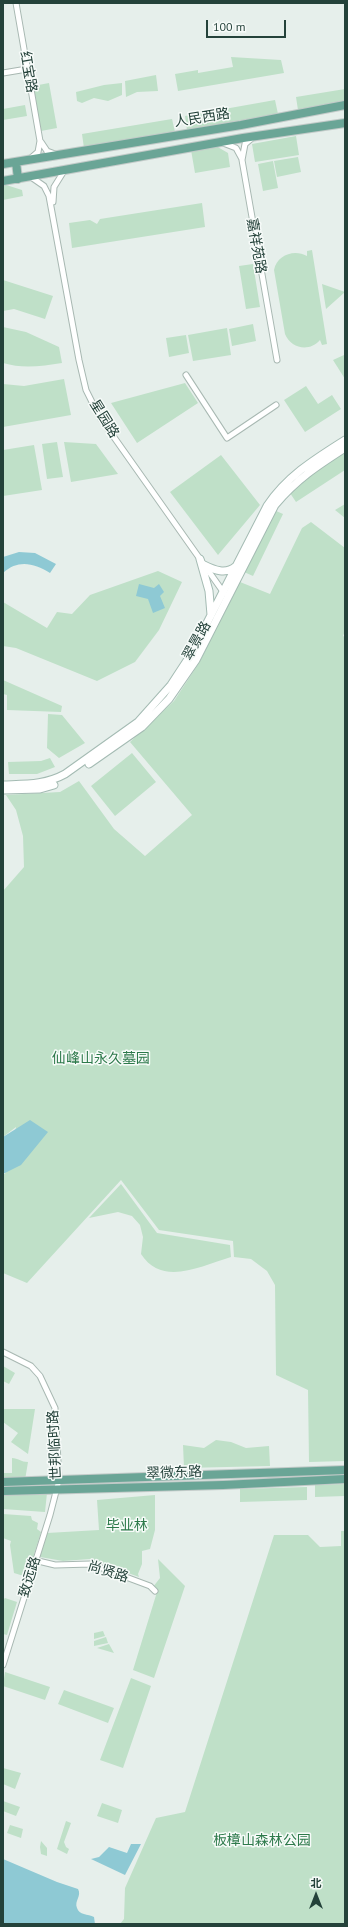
<!DOCTYPE html>
<meta charset="utf-8">
<style>
body{margin:0}
#map{position:relative;width:348px;height:1927px;overflow:hidden;background:#e6efeb;font-family:"PT Sans","Noto Sans SC",sans-serif}
canvas{display:block}
.frame{position:absolute;inset:0;border:4px solid #24423a;pointer-events:none}
.north{position:absolute;left:296px;top:1875px;width:40px;height:40px;-webkit-text-stroke:3px #f7fbf9;paint-order:stroke;rotate:0deg;font-size:11px;font-weight:700;line-height:16px;text-align:center;color:#24423a}
.north::after{content:'';display:block;margin:auto;width:14px;height:18px;background:#24423a;clip-path:polygon(50% 0,100% 100%,50% 72%,0 100%)}
.scale{position:absolute;left:206px;top:20px;width:80px;height:18px;box-sizing:border-box;border:2px solid #24423a;border-top:0;padding-left:5px;font-size:12px;line-height:14px;white-space:nowrap;color:#24423a;-webkit-text-stroke:3px #f7fbf9;paint-order:stroke}
</style>
<div id="map">
<canvas width="348" height="1927"></canvas>
<div class="frame"></div>
<div class="north">北</div>
<div class="scale">100 m</div>
</div>
<script>
const ctx = document.querySelector('canvas').getContext('2d');
ctx.lineJoin = 'round';
function fill(path, color) { ctx.fillStyle = color; ctx.fill(path, 'evenodd'); }
function trace(path, color, width, dash) { ctx.strokeStyle = color; ctx.lineWidth = width; ctx.lineCap = dash ? 'butt' : 'round'; ctx.setLineDash(dash || []); ctx.stroke(path); }
function write(font, color, halo, rows, align = 'center') {
  ctx.font = font + ' "PT Sans","Noto Sans SC",sans-serif'; ctx.lineWidth = 3; ctx.setLineDash([]); ctx.textBaseline = 'middle'; ctx.strokeStyle = halo; ctx.fillStyle = color; for (const [text, x, y, turn = 0] of rows) {
    ctx.save(); ctx.translate(x, y); ctx.rotate((+turn || 0) * Math.PI / 180); ctx.textAlign = isNaN(turn) ? turn : align; if (halo) ctx.strokeText(text, 0, 0); ctx.fillText(text, 0, 0); ctx.restore();
  }
}
const green = new Path2D(`
 M 231,57 L 281,60 L 284,73 L 178,91 L 175,74 L 198,70 L 198,73 L 233,67 Z
 M 156,75 L 158,91 L 137,92 L 126,97 L 125,81 Z
 M 49,83 L 57,128 L 41,131 L 33,86 Z
 M 122,83 L 122,95 L 108,101 L 94,98 L 82,103 L 77,101 L 76,92 L 104,85 Z
 M 345,89 L 345,103 L 298,110 L 296,97 Z
 M 275,100 L 278,114 L 187,130 L 185,116 Z
 M 25,105 L 27,116 L 3,120 L 3,109 Z
 M 172,119 L 175,132 L 84,148 L 82,134 Z
 M 296,136 L 299,155 L 255,162 L 252,144 Z
 M 216,146 L 228,153 L 230,167 L 195,173 L 191,150 Z
 M 298,157 L 301,172 L 277,177 L 274,161 Z
 M 273,161 L 278,188 L 263,191 L 258,164 Z
 M 3,184 L 22,190 L 23,196 L 3,200 Z
 M 202,203 L 205,227 L 72,248 L 69,223 L 90,220 L 97,224 L 100,219 Z
 M 312,250 L 327,344 L 322,345 L 320,340 C 310,352 291,349 285,334 L 274,270 C 277,255 294,249 307,256 L 307,251 Z
 M 253,264 L 260,307 L 246,309 L 239,266 Z
 M 3,280 L 53,296 L 45,319 L 14,309 L 3,311 Z
 M 322,284 L 345,292 L 326,309 Z
 M 253,324 L 256,341 L 232,346 L 229,329 Z
 M 3,327 L 26,332 L 59,347 L 62,363 C 42,366 23,369 3,363 Z
 M 227,328 L 231,355 L 193,361 L 188,335 Z
 M 186,335 L 189,353 L 169,357 L 166,338 Z
 M 344,355 L 345,356 L 345,379 L 333,360 Z
 M 64,379 L 71,415 L 3,427 L 3,384 L 24,386 Z
 M 185,383 L 198,403 L 137,443 L 111,403 Z
 M 306,386 L 318,404 L 332,395 L 341,409 L 305,432 L 284,400 Z
 M 57,442 L 63,477 L 47,479 L 42,444 Z
 M 64,442 L 96,444 L 118,474 L 71,482 Z
 M 34,445 L 42,490 L 3,496 L 3,450 Z
 M 345,452 L 345,470 L 296,502 L 290,493 L 317,470 Z
 M 221,455 L 260,505 L 218,555 L 170,492 Z
 M 345,504 L 345,518 L 335,510 Z
 M 274,510 L 283,514 L 253,576 L 244,572 Z
 M 311,522 L 345,548 L 345,631 L 343,636 L 345,637 L 345,1461 L 309,1462 L 308,1390 L 276,1375 L 275,1285 L 267,1271 L 251,1259 L 234,1257 L 233,1241 L 159,1230 L 121,1180 L 27,1283 L 3,1273 L 3,1174 L 5,1174 L 16,1127 L 3,1137 L 3,891 L 24,867 L 23,836 L 16,810 L 6,795 L 60,792 L 79,781 L 114,829 L 145,856 L 192,815 L 130,742 L 174,701 L 199,663 L 240,582 L 270,594 L 302,528 Z
 M 158,571 L 182,582 L 159,630 L 135,662 L 97,681 L 16,648 L 3,646 L 3,602 L 47,628 L 57,612 L 72,614 L 90,595 Z
 M 3,680 L 62,706 L 61,712 L 7,710 L 7,695 L 3,694 Z
 M 48,714 L 62,715 L 85,743 L 59,758 L 47,748 Z
 M 132,753 L 156,782 L 115,816 L 91,786 Z
 M 50,758 L 55,767 L 37,774 L 9,774 L 8,762 L 41,761 Z
 M 121,1184 L 157,1233 L 230,1245 L 231,1257 C 201,1266 162,1287 141,1254 L 143,1237 L 140,1225 L 132,1216 L 118,1212 L 89,1218 Z
 M 3,1366 L 15,1373 L 9,1384 L 3,1381 Z
 M 3,1409 L 35,1409 L 28,1454 L 11,1442 L 18,1433 L 3,1422 Z
 M 216,1440 L 231,1442 L 246,1448 L 269,1446 L 270,1466 L 184,1468 L 183,1445 L 204,1448 Z
 M 12,1458 C 18,1458 21,1462 28,1462 L 25,1480 L 3,1481 L 3,1473 L 12,1473 Z
 M 345,1484 L 345,1496 L 315,1497 L 315,1485 Z
 M 307,1487 L 307,1500 L 240,1502 L 240,1489 Z
 M 47,1493 L 45,1512 L 3,1509 L 3,1494 Z
 M 155,1495 L 155,1530 L 150,1549 L 142,1551 L 142,1564 L 138,1574 L 139,1577 L 90,1559 L 63,1561 L 40,1557 L 47,1533 L 99,1530 L 97,1500 Z
 M 3,1514 L 31,1516 L 32,1520 L 38,1523 L 37,1529 L 41,1532 L 27,1577 L 14,1573 L 10,1545 L 11,1541 L 3,1538 Z
 M 341,1531 L 345,1531 L 345,1924 L 120,1924 L 124,1919 L 125,1888 L 156,1818 L 185,1812 L 274,1535 L 308,1535 L 320,1547 L 341,1546 Z
 M 158,1559 L 185,1586 L 154,1678 L 133,1670 L 157,1592 L 153,1587 L 160,1578 Z
 M 5,1598 L 17,1602 L 7,1635 L 3,1634 L 3,1600 Z
 M 103,1631 L 105,1636 L 94,1639 L 94,1633 Z
 M 106,1637 L 108,1643 L 94,1646 L 94,1641 Z
 M 109,1644 L 114,1653 L 97,1648 Z
 M 5,1672 L 50,1687 L 45,1700 L 3,1686 Z
 M 131,1678 L 151,1686 L 123,1768 L 100,1760 Z
 M 64,1690 L 114,1708 L 108,1723 L 58,1704 Z
 M 3,1768 L 21,1773 L 15,1789 L 3,1784 Z
 M 3,1801 L 20,1807 L 16,1816 L 3,1811 Z
 M 102,1803 L 122,1810 L 118,1823 L 97,1816 Z
 M 66,1821 L 71,1823 L 64,1842 L 66,1847 L 69,1849 L 67,1854 L 57,1849 Z
 M 10,1825 L 23,1829 L 21,1838 L 7,1833 Z
 M 41,1841 L 47,1848 L 47,1856 L 41,1854 L 40,1847 Z`);
const water = new Path2D(`
 M 19,552 L 35,553 L 56,564 L 50,573 C 34,563 18,559 3,573 L 3,557 Z
 M 139,584 L 154,588 L 159,584 L 164,592 L 160,596 L 165,608 L 153,613 L 148,599 L 136,596 Z
 M 30,1120 L 48,1132 L 21,1165 L 3,1174 L 3,1137 Z
 M 131,1844 L 141,1844 L 125,1875 L 91,1859 L 99,1857 L 109,1847 L 127,1853 Z
 M 3,1859 L 57,1882 L 78,1889 C 82,1896 74,1901 77,1908 C 79,1915 88,1914 94,1917 L 95,1924 L 3,1924 Z`);
const street = new Path2D(`
 M 16,3 L 40,141 L 38,152 L 30,159
 M 3,73 L 27,69
 M 252,138 L 245,144 L 242,160 L 277,360
 M 41,142 L 47,151 L 55,154
 M 223,143 L 236,148 L 242,159
 M 31,177 L 44,186 L 49,196 L 79,360 L 86,390 L 99,416 L 224,593
 M 53,202 L 54,187 L 64,171
 M 186,375 L 227,438 L 276,405
 M 3,1352 L 31,1366 L 40,1376 L 55,1408 L 59,1480 L 50,1515 L 3,1665
 M 34,1560 L 55,1565 L 91,1564 L 150,1586 L 155,1591`);
const secondary = new Path2D(`
 M 200,559 L 209,591 L 211,615
 M 204,565 C 214,570 226,575 236,566
 M 89,764 L 142,727 L 169,699 L 196,660 L 275,505 C 297,479 317,466 345,448
 M 3,785 C 25,784 45,785 65,774 L 138,722 L 171,685 L 190,656 L 267,506 C 287,476 315,459 345,440
 M 3,790 L 40,789 L 54,785`);
const primary = new Path2D(`
 M 16,162 L 18,179
 M 3,164 L 241,125 L 345,105
 M 3,181 L 243,138 L 345,123
 M 3,1482 L 345,1470
 M 3,1491 L 223,1485 L 345,1479`);
const streetNames = [
 ["红宝路",28,72,80],
 ["人民西路",202,118,-9],
 ["嘉祥苑路",256,246,80],
 ["星园路",104,419,58],
 ["翠景路",197,641,-61],
 ["世邦临时路",55,1445,-93],
 ["翠微东路",174,1473,-2],
 ["尚贤路",108,1572,17],
 ["致远路",30,1577,-73]
];
const parkNames = [
 ["仙峰山永久墓园",101,1059],
 ["毕业林",127,1526],
 ["板樟山森林公园",262,1841]
];
fill(green, '#bfe0c8');
fill(water, '#8ec9d4');
trace(street, '#a8b8b2', 7);
trace(secondary, '#a4bbb3', 9);
trace(primary, '#c2cac8', 10);
trace(street, '#fff', 5);
trace(secondary, '#fff', 7);
trace(primary, '#6aa596', 8);
write('14px', '#24423a', '#f7fbf9', streetNames);
write('14px', '#2d7a4b', '#f7fbf9', parkNames);
</script>
